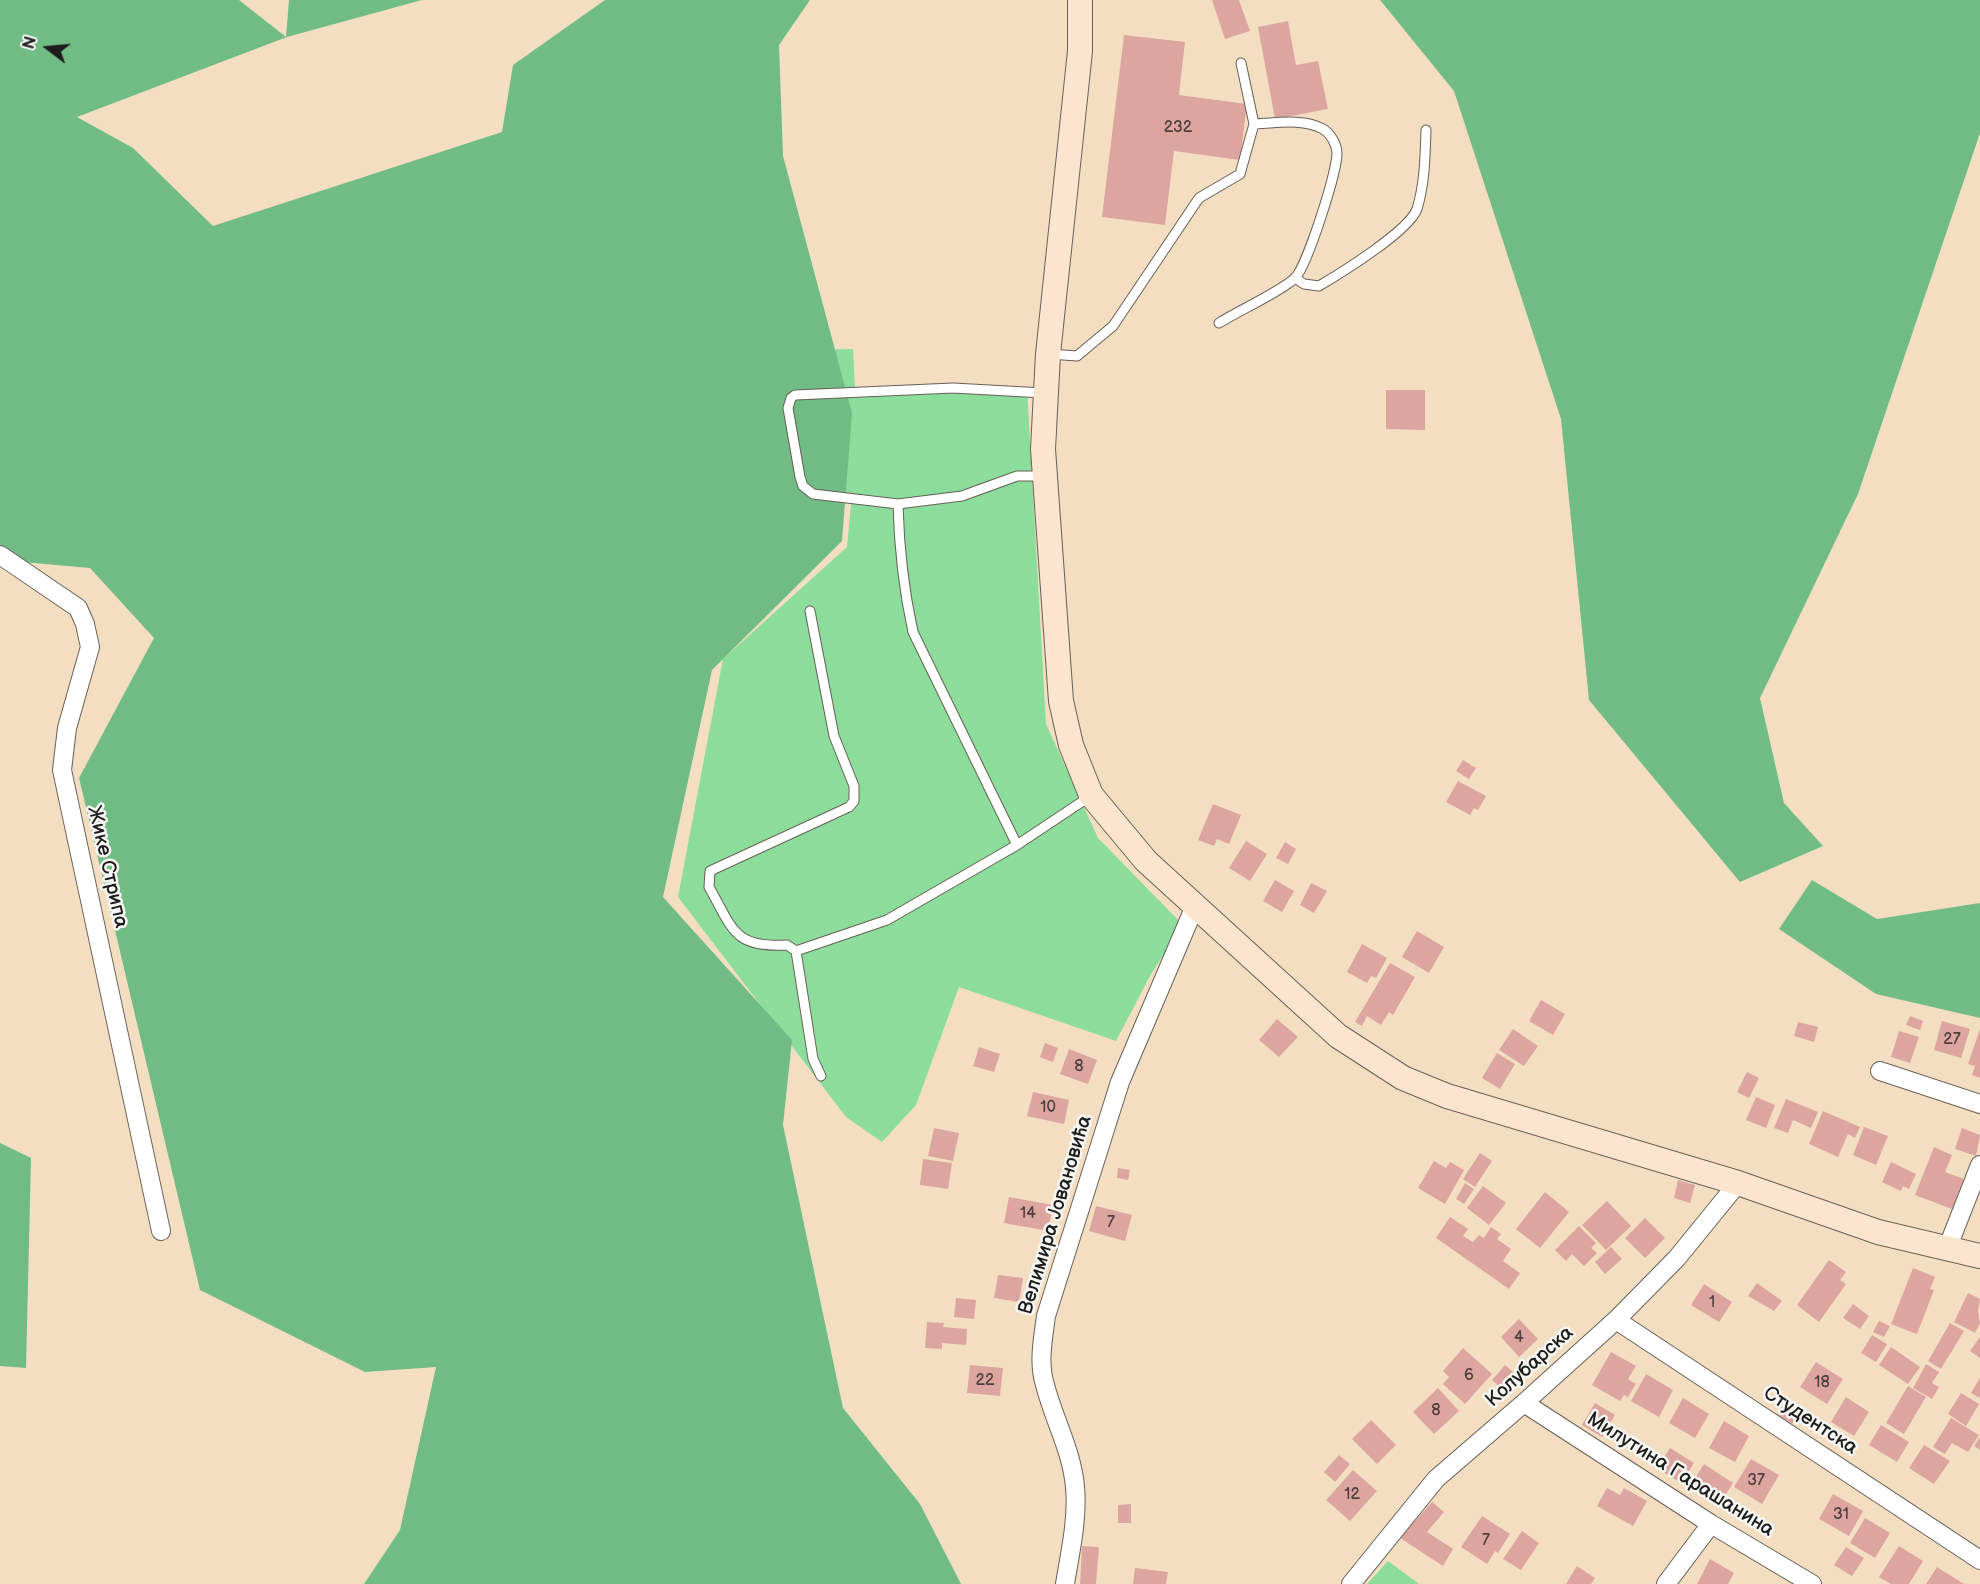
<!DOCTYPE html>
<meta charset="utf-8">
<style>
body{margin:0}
#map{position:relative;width:1980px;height:1584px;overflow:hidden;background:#f3dec2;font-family:"Balsamiq Sans",sans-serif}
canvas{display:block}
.north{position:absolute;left:18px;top:18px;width:60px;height:60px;-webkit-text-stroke:4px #f6f6f2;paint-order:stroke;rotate:286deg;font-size:16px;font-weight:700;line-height:24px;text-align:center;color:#1c1c1c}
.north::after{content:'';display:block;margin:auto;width:21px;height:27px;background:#1c1c1c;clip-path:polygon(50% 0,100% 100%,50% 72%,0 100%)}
</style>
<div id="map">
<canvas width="1980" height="1584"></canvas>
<div class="north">N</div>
</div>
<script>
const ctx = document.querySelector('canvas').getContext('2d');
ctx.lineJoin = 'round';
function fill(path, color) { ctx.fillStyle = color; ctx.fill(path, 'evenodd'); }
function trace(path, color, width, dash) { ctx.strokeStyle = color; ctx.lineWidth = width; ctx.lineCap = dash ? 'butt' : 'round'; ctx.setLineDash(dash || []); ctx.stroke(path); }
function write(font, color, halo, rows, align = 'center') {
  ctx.font = font + ' "Balsamiq Sans",sans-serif'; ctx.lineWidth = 5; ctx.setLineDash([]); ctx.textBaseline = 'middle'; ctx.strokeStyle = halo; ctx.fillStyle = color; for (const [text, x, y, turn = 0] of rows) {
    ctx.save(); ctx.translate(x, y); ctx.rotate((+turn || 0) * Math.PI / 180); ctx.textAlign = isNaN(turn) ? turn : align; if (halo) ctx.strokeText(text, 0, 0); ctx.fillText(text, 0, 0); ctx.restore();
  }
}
const green = new Path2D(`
 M 853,349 L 855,388 L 1027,388 L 1046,724 L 1098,838 L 1183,925 L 1151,974 L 1116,1041 L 959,987 L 916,1105 L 882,1142 L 846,1117 L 678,897 L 723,659 L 847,547 L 852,494 L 806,491 L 783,350 Z
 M 1388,1561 L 1419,1584 L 1367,1584 Z`);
const forest = new Path2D(`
 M 0,0 L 239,0 L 286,37 L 289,0 L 422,0 L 287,37 L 77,117 L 133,148 L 213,226 L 502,132 L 513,65 L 605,0 L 810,0 L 779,45 L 783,156 L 852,413 L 842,541 L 712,670 L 663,897 L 792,1040 L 783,1125 L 843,1408 L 920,1504 L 961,1584 L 364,1584 L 400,1530 L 436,1367 L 365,1372 L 200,1290 L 79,778 L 154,638 L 90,568 L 0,560 Z
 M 1380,0 L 1980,0 L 1980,133 L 1858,494 L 1760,698 L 1784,803 L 1823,846 L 1740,882 L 1589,700 L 1561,419 L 1454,91 Z
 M 1812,880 L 1877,919 L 1980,903 L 1980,1018 L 1876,994 L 1779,929 Z
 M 0,1143 L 31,1158 L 26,1368 L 0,1366 Z`);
const building = new Path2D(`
 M 1212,0 L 1239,0 L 1250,31 L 1225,39 Z
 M 1288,21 L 1296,65 L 1318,61 L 1328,109 L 1275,119 L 1258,27 Z
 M 1124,35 L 1185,42 L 1179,95 L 1247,104 L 1240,160 L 1174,151 L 1165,225 L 1102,217 Z
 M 1386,390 L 1425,390 L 1425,430 L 1386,429 Z
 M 1463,760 L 1476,768 L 1469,779 L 1456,771 Z
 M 1458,781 L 1486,796 L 1478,810 L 1474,808 L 1470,815 L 1446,802 Z
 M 1213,804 L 1241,815 L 1229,844 L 1217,839 L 1214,846 L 1198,840 Z
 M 1246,841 L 1267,854 L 1250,881 L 1229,868 Z
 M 1285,842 L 1296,849 L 1288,864 L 1276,858 Z
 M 1275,880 L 1294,891 L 1282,912 L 1263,901 Z
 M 1311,883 L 1327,891 L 1314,913 L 1300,905 Z
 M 1417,931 L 1444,947 L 1429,973 L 1402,957 Z
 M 1362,944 L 1387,958 L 1376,978 L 1371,976 L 1367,983 L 1347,972 Z
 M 1390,963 L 1415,977 L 1393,1015 L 1389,1012 L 1381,1025 L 1367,1016 L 1362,1026 L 1355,1022 Z
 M 1541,1000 L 1565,1014 L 1553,1035 L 1529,1021 Z
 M 1910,1016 L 1923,1021 L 1920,1030 L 1906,1025 Z
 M 1277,1019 L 1298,1037 L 1279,1057 L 1259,1040 Z
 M 1942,1021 L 1970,1029 L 1961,1058 L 1934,1050 Z
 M 1798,1022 L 1818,1027 L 1814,1042 L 1794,1036 Z
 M 1513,1029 L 1538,1046 L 1524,1066 L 1499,1050 Z
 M 1980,1029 L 1980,1078 L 1972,1075 L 1975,1066 L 1968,1064 Z
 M 1899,1031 L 1919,1037 L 1910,1063 L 1891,1057 Z
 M 1045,1043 L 1058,1048 L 1053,1062 L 1040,1057 Z
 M 979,1047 L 1000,1054 L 994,1072 L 973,1066 Z
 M 1069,1049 L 1097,1060 L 1088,1084 L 1060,1074 Z
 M 1497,1053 L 1515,1064 L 1500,1089 L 1482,1078 Z
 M 1747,1072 L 1759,1078 L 1749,1098 L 1737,1092 Z
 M 1033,1092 L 1069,1100 L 1064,1124 L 1027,1116 Z
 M 1756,1097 L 1775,1105 L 1766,1128 L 1746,1120 Z
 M 1786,1099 L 1818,1112 L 1811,1128 L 1793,1120 L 1788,1133 L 1774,1128 Z
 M 1823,1111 L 1860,1127 L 1855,1138 L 1848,1134 L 1838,1157 L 1809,1144 Z
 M 1864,1127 L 1888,1136 L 1876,1165 L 1853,1155 Z
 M 934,1128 L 959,1133 L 953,1161 L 928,1156 Z
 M 1962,1128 L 1980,1135 L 1976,1156 L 1955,1149 Z
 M 1934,1147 L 1952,1155 L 1945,1172 L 1964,1179 L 1952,1209 L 1915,1195 Z
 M 1480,1153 L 1492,1161 L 1475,1187 L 1463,1179 Z
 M 923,1159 L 952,1163 L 948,1189 L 920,1185 Z
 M 1434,1161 L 1446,1168 L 1450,1162 L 1464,1170 L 1445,1204 L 1418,1188 Z
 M 1891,1162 L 1916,1174 L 1909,1189 L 1903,1186 L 1901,1191 L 1882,1182 Z
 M 1118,1168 L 1130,1170 L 1128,1180 L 1117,1178 Z
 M 1678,1180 L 1695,1185 L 1690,1203 L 1674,1198 Z
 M 1465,1183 L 1474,1189 L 1464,1204 L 1456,1199 Z
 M 1483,1186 L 1506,1203 L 1489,1225 L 1467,1208 Z
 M 1545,1192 L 1569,1212 L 1540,1248 L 1516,1229 Z
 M 1009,1197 L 1053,1205 L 1048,1231 L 1004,1223 Z
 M 1607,1201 L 1631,1226 L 1606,1250 L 1582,1225 Z
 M 1096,1206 L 1132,1215 L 1125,1241 L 1089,1231 Z
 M 1450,1217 L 1468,1229 L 1463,1236 L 1473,1242 L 1479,1235 L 1484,1238 L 1491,1227 L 1501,1234 L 1497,1239 L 1511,1249 L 1503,1261 L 1520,1273 L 1509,1289 L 1436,1238 Z
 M 1645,1218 L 1665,1238 L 1645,1258 L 1625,1238 Z
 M 1579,1226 L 1596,1243 L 1591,1248 L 1597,1253 L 1584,1266 L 1572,1254 L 1566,1261 L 1555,1250 Z
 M 1611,1247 L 1622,1259 L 1605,1274 L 1595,1262 Z
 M 1829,1260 L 1846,1272 L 1840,1280 L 1846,1284 L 1819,1322 L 1797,1305 Z
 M 1913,1268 L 1935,1277 L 1930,1289 L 1934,1290 L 1917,1334 L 1891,1324 Z
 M 998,1275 L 1023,1278 L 1019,1302 L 994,1298 Z
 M 1757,1283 L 1782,1301 L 1774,1311 L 1748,1296 Z
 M 1704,1284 L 1732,1302 L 1719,1322 L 1691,1305 Z
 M 1968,1293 L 1980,1299 L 1978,1311 L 1980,1323 L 1975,1333 L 1954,1322 Z
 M 956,1298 L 976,1300 L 974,1319 L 954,1317 Z
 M 1853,1304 L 1869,1316 L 1860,1329 L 1843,1318 Z
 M 1519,1319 L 1538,1339 L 1519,1357 L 1501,1337 Z
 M 1879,1321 L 1890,1326 L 1884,1337 L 1873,1332 Z
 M 927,1322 L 944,1323 L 943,1327 L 967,1329 L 966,1345 L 942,1343 L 942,1349 L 925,1348 Z
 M 1950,1323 L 1964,1331 L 1941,1369 L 1928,1361 Z
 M 1872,1335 L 1887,1344 L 1876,1362 L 1861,1353 Z
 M 1980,1337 L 1980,1358 L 1970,1351 Z
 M 1891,1347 L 1920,1367 L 1908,1384 L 1879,1365 Z
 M 1463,1348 L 1492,1374 L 1465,1404 L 1443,1384 L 1449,1377 L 1443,1371 Z
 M 1611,1352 L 1636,1366 L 1628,1379 L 1636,1384 L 1628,1397 L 1624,1395 L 1620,1401 L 1592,1385 Z
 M 1816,1362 L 1843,1379 L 1827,1404 L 1800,1387 Z
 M 1926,1364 L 1939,1372 L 1932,1383 L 1939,1387 L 1932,1399 L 1913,1388 Z
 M 970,1365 L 1003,1368 L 1000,1396 L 967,1393 Z
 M 1505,1365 L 1519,1377 L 1506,1392 L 1492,1380 Z
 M 1646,1374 L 1673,1390 L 1659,1417 L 1631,1401 Z
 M 1980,1378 L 1980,1398 L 1971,1393 Z
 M 1908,1386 L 1926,1397 L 1904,1434 L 1886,1423 Z
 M 1438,1388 L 1459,1411 L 1434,1434 L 1413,1412 Z
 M 1961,1393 L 1979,1404 L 1966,1426 L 1948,1414 Z
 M 1846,1397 L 1869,1412 L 1854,1436 L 1831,1422 Z
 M 1683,1398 L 1709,1414 L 1695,1438 L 1669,1423 Z
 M 1785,1402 L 1800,1412 L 1792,1424 L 1777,1414 Z
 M 1595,1403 L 1615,1415 L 1602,1437 L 1582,1425 Z
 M 1951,1418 L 1979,1435 L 1968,1452 L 1952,1443 L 1945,1454 L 1933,1447 Z
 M 1371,1420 L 1396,1445 L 1377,1464 L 1352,1439 Z
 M 1724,1421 L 1749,1436 L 1735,1462 L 1709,1448 Z
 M 1881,1425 L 1909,1442 L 1897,1462 L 1869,1445 Z
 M 1980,1437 L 1980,1450 L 1974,1446 Z
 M 1924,1445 L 1950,1461 L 1934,1484 L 1909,1468 Z
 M 1670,1448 L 1694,1463 L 1681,1483 L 1657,1468 Z
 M 1339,1455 L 1350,1464 L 1335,1482 L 1324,1472 Z
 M 1751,1459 L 1779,1475 L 1762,1504 L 1734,1487 Z
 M 1704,1464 L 1733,1483 L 1721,1502 L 1692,1483 Z
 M 1353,1470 L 1377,1491 L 1350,1521 L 1326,1500 Z
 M 1607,1488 L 1620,1495 L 1624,1488 L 1647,1501 L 1633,1526 L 1597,1506 Z
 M 1833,1494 L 1863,1511 L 1849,1536 L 1819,1519 Z
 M 1432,1502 L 1444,1512 L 1427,1532 L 1453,1549 L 1443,1566 L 1400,1538 Z
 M 1131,1504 L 1131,1523 L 1118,1523 L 1118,1505 Z
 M 1482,1516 L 1510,1534 L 1498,1553 L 1495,1551 L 1487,1564 L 1461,1547 Z
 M 1865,1518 L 1890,1533 L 1875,1558 L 1850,1543 Z
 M 1522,1531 L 1539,1543 L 1521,1570 L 1503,1559 Z
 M 1082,1546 L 1099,1547 L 1096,1584 L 1080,1584 Z
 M 1899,1546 L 1923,1561 L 1909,1584 L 1891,1584 L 1879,1577 Z
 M 1846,1547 L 1864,1558 L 1852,1576 L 1834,1565 Z
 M 1710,1559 L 1734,1573 L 1728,1584 L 1697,1584 Z
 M 1577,1566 L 1595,1578 L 1591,1584 L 1566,1584 Z
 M 1937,1567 L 1964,1584 L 1926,1584 Z
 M 1135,1568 L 1168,1572 L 1166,1584 L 1133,1584 Z`);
const lane = new Path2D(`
 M 1295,278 L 1304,284 L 1319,286 C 1341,273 1409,231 1417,209 C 1425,183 1425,156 1426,130
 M 1219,323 C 1236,312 1282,291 1295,278 C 1307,266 1338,170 1337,152 C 1336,143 1330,133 1323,129 C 1304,118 1275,123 1254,124
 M 1050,354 L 1077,356 L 1113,326 L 1199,198 L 1240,174 L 1254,124 L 1241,63
 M 1043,476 L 1017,476 L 962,496 L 898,504 L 813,494 L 803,486 L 800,477 L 788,408 L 791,398 L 795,395 L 953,388 L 1044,393
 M 898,504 C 899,546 904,591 913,632 L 1017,845
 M 810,611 L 834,736 L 854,786 L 854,801 L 849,807 L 710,871 L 709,887 C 733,929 733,948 787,945 L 796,951 L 813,1059 L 821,1076
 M 796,951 L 887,920 L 1017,845 L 1089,797`);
const street = new Path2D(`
 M 0,555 L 78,608 L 85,624 L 90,647 L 67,728 L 62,770 L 161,1231
 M 1880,1071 L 1980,1104
 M 1947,1249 L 1980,1165
 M 1616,1320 L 1980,1560
 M 1524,1403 L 1711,1524 L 1812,1584
 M 1065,1584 C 1070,1553 1078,1519 1075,1487 C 1072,1451 1054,1420 1045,1385 C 1038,1363 1043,1339 1046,1316 L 1120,1082 L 1195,906
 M 1351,1584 L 1436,1479 L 1524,1403 L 1616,1320 L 1677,1258 L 1738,1183
 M 1666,1584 L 1711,1524`);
const secondary = new Path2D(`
 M 1080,0 L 1080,51 L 1048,354 L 1043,449 L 1061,701 L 1071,745 L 1091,795 L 1146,861 L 1338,1036 L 1403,1078 L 1447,1096 L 1738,1183 L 1878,1232 L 1980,1256`);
const numberNames = [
 ["232",1178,128],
 ["27",1952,1040],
 ["8",1079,1067],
 ["10",1048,1108],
 ["14",1028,1214],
 ["7",1111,1223],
 ["1",1712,1303],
 ["4",1519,1338],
 ["6",1469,1376],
 ["22",985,1381],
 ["18",1822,1383],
 ["8",1436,1411],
 ["37",1756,1481],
 ["12",1352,1495],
 ["31",1841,1515],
 ["7",1486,1541]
];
const streetNames = [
 ["Жике Стрипа",107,867,77],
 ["Велимира Јовановића",1056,1215,-73],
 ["Колубарска",1530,1367,-42],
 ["Студентска",1810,1421,33],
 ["Милутина Гарашанина",1680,1475,32]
];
fill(green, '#8cdc9c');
fill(forest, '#71bc84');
fill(building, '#dda5a0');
trace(lane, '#676056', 11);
trace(street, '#676056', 20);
trace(secondary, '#676056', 26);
trace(lane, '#fff', 9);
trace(street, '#fff', 18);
trace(secondary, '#fce5cf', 24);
write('16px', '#4c3e3d', null, numberNames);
write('20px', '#1c1c1c', '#f6f6f2', streetNames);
</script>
